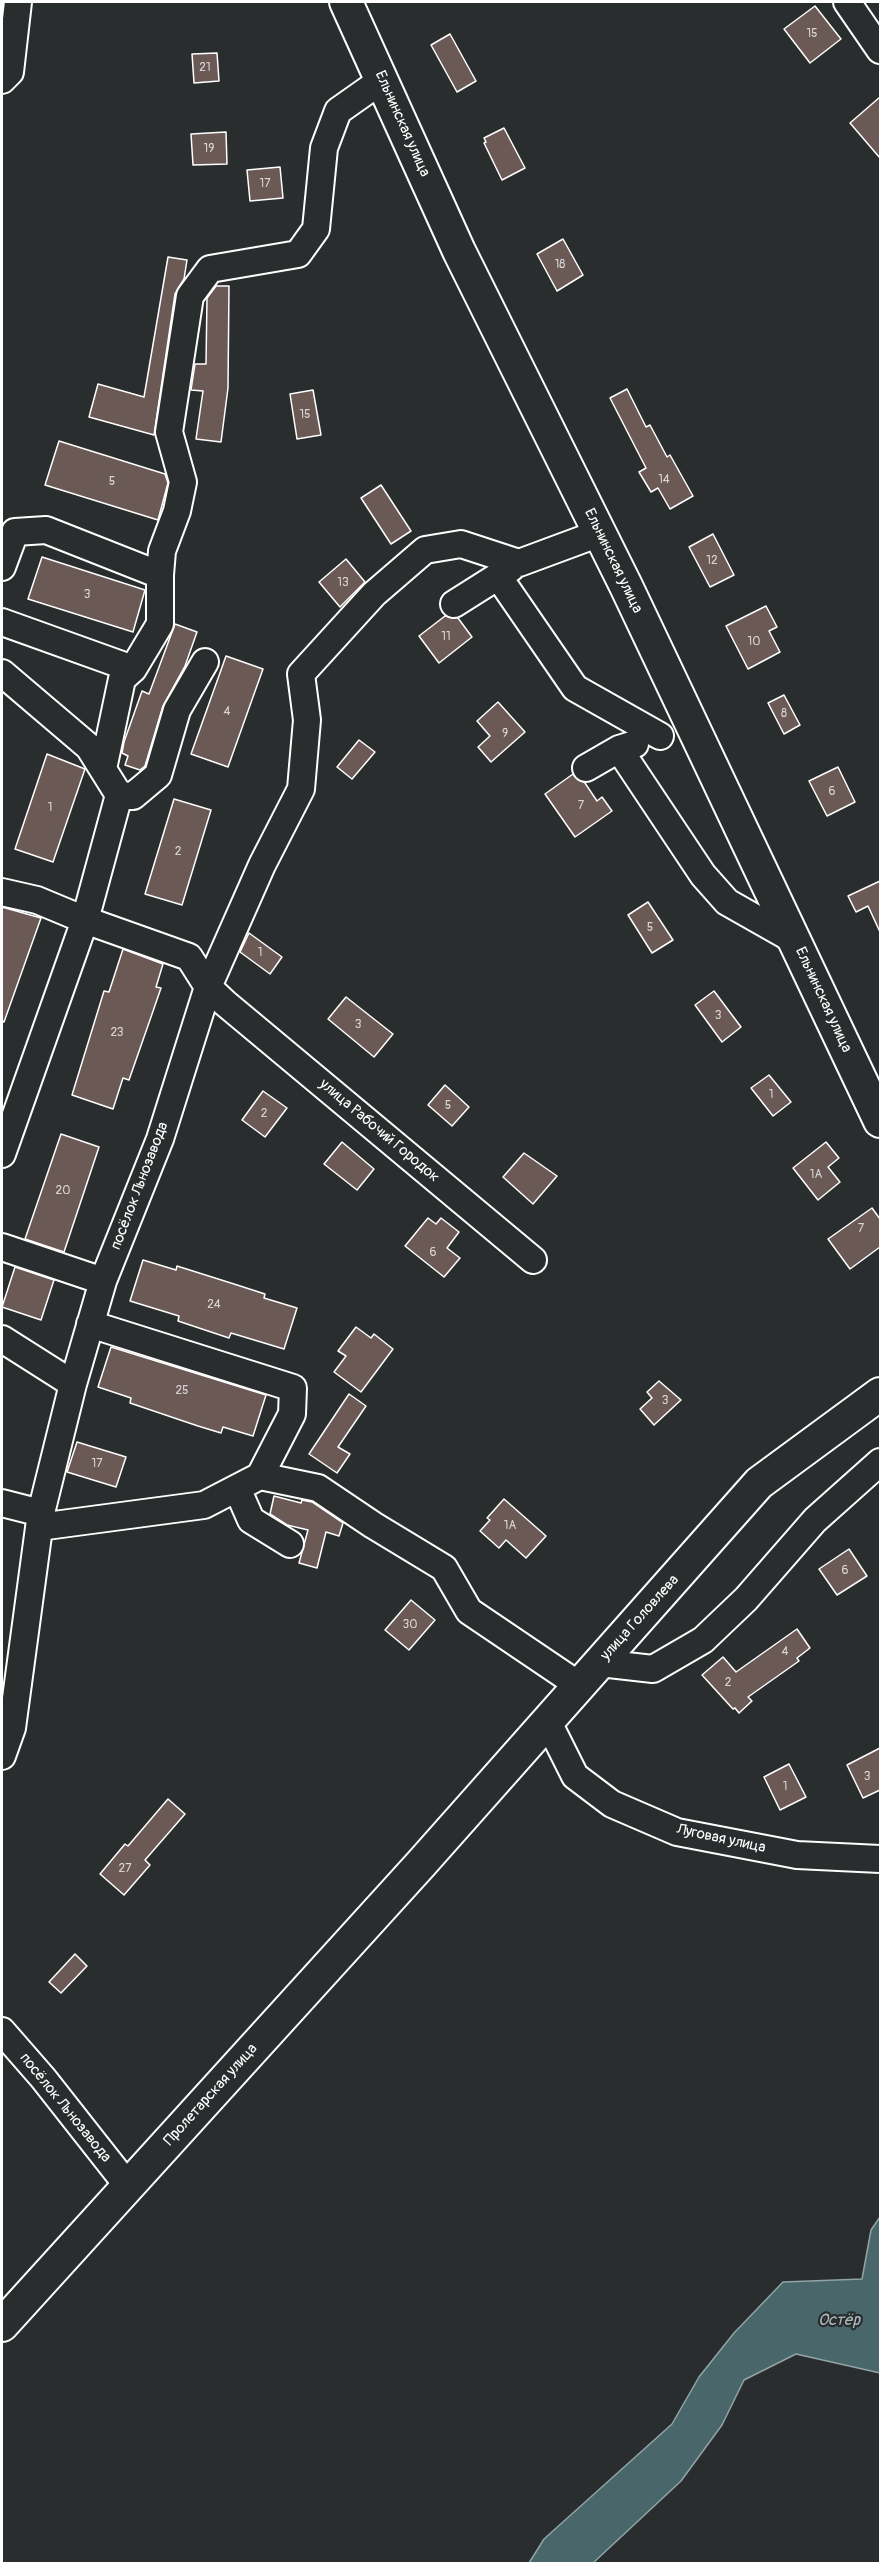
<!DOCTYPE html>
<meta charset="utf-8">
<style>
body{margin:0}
#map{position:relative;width:882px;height:2565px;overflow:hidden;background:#2a2d2e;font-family:Pangolin,sans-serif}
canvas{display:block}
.frame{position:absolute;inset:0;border:3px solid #fff;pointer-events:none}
</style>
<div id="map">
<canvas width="882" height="2565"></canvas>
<div class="frame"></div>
</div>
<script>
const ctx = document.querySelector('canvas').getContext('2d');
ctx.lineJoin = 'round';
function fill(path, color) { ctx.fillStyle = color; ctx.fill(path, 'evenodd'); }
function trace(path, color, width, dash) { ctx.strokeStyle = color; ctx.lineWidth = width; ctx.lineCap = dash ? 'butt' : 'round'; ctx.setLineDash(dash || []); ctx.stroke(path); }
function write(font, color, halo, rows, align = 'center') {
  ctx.font = font + ' Pangolin,sans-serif'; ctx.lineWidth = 4.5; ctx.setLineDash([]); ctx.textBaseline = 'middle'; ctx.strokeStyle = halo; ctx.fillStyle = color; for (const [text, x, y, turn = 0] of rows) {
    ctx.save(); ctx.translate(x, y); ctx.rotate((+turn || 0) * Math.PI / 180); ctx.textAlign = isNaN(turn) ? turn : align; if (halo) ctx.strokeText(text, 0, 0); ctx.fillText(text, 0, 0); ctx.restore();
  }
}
const water = new Path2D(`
 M 880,2217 L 880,2373 L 796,2354 L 744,2380 L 722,2425 L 681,2481 L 593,2563 L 529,2563 L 544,2539 L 672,2424 L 699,2377 L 734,2333 L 783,2282 L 862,2279 L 871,2230 Z`);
const building = new Path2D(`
 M 815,6 L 841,39 L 810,63 L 784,29 Z
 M 450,34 L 476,81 L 457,92 L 431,45 Z
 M 217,53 L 219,81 L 194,83 L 192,54 Z
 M 880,97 L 880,158 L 850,123 Z
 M 504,128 L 525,168 L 502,180 L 484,143 L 486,142 L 484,138 Z
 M 226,132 L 227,164 L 193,165 L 191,134 Z
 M 280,167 L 283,198 L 250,201 L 247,170 Z
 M 563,239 L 583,275 L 557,291 L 537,254 Z
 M 168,257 L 187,260 L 184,279 L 175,294 L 154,435 L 89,417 L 98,384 L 144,397 Z
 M 216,286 L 229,286 L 228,388 L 221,442 L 196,439 L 203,391 L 191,390 L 195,364 L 206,364 L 207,298 Z
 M 627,389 L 646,427 L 650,425 L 667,457 L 670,455 L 693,496 L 670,509 L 658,488 L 651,492 L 639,472 L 646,468 L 610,398 Z
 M 313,390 L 321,435 L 297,439 L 290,394 Z
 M 59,441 L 165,474 L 168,483 L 158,520 L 45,485 Z
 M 381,485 L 411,531 L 391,544 L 361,498 Z
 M 713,534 L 734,575 L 710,587 L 689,547 Z
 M 42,557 L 145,590 L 133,632 L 28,599 Z
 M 346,559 L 365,582 L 340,607 L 319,582 Z
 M 766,606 L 777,627 L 769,631 L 780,652 L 748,669 L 726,626 Z
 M 445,616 L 458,618 L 472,637 L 439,663 L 419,636 Z
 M 175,624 L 197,632 L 185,666 L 163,706 L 145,766 L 140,770 L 125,765 L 128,756 L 122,753 L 124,742 L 142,691 L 149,694 Z
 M 226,656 L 263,669 L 228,767 L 191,754 Z
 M 784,695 L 800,725 L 784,734 L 768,703 Z
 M 498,702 L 525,732 L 491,762 L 478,747 L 490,736 L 477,721 Z
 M 359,740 L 375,752 L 352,779 L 337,767 Z
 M 47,754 L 85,769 L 53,862 L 15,849 Z
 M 838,767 L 855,802 L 827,816 L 809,781 Z
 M 573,774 L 585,783 L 597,801 L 602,797 L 612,811 L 575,837 L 545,794 Z
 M 174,799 L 211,810 L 182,905 L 145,894 Z
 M 880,881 L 880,932 L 868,906 L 856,912 L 848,896 Z
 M 648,902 L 673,940 L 652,953 L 628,915 Z
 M 2,907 L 41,918 L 4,1022 L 2,1021 Z
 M 249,933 L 282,957 L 270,974 L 240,952 Z
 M 123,949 L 163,964 L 156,987 L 161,988 L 151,1017 L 129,1080 L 123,1078 L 113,1109 L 72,1095 L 104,991 L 109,992 Z
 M 714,991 L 741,1027 L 722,1042 L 695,1005 Z
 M 346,997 L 393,1034 L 374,1057 L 328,1019 Z
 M 769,1075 L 791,1102 L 773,1116 L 751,1088 Z
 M 445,1085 L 469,1107 L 452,1126 L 428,1105 Z
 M 263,1091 L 287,1108 L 265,1137 L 242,1120 Z
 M 61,1134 L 99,1147 L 64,1252 L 25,1239 Z
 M 342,1142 L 374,1169 L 357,1190 L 324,1164 Z
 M 826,1142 L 839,1158 L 828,1167 L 840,1182 L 818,1200 L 793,1168 Z
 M 524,1153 L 557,1176 L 533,1204 L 503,1177 Z
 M 872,1208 L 880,1219 L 880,1247 L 850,1269 L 828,1239 Z
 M 428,1218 L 436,1224 L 441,1218 L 459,1232 L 447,1248 L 460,1258 L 444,1277 L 405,1246 Z
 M 143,1260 L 176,1270 L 177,1266 L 234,1284 L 265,1294 L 264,1298 L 297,1308 L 284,1349 L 231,1333 L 229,1338 L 178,1321 L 179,1316 L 130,1301 Z
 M 15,1267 L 54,1280 L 41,1320 L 2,1307 Z
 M 356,1327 L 371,1338 L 374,1334 L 393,1349 L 361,1392 L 334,1372 L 346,1356 L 338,1351 Z
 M 111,1347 L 266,1395 L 253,1436 L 223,1427 L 221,1433 L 198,1426 L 130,1403 L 131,1398 L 98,1387 Z
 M 659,1381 L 681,1400 L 654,1425 L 640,1409 L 652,1398 L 647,1392 Z
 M 349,1394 L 366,1406 L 338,1447 L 350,1454 L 337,1473 L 309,1454 Z
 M 77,1442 L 126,1457 L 116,1487 L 67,1472 Z
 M 274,1496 L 301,1503 L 302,1500 L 312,1502 L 343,1523 L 339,1536 L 326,1532 L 317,1568 L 299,1563 L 308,1530 L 287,1525 L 270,1514 Z
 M 504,1499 L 546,1536 L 526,1558 L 506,1540 L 499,1548 L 480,1531 L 490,1520 L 487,1518 Z
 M 849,1549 L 867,1576 L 837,1595 L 819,1569 Z
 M 411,1600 L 435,1620 L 409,1650 L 385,1630 Z
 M 797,1629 L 810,1648 L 797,1658 L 799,1661 L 748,1697 L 752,1701 L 739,1713 L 735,1708 L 733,1709 L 702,1675 L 723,1657 L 736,1672 Z
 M 880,1748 L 880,1790 L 863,1798 L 847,1765 Z
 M 789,1764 L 806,1797 L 780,1810 L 764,1777 Z
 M 168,1799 L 185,1814 L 145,1860 L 150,1865 L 124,1895 L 100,1874 L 125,1844 L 128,1846 Z
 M 75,1954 L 87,1966 L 61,1993 L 49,1982 Z`);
const minor = new Path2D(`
 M 847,2 L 880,50
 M 2,80 L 10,72 L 18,2
 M 2,567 L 15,532 L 46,530 L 160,575 L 160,624 L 133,669 L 2,622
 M 160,575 L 162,551 L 177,511 L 183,482 L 169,432 L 190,296 L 210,269 L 298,254 L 316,229 L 324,148 L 338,111 L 382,80
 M 498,576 L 575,688 L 660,736
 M 454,604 L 511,568
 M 2,673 L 89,747 L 119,795 L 85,920 L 189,957 L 208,987 L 225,1003 L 533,1260
 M 619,749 L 703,875 L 727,902 L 794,940
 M 586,768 L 619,749 L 635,744
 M 103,769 L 122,679 L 133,669
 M 119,795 L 133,796 L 158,775 L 177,710 L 205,662
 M 2,892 L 37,900 L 85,920 L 2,1154
 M 2,1247 L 103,1281
 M 2,1339 L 73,1384
 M 260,1476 L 318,1488 L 373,1525 L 444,1568 L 469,1611 L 580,1686
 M 237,1488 L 251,1520 L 290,1544
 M 2,1503 L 41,1513
 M 39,1527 L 204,1505 L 260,1476 L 292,1414 L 293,1388 L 90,1324
 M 600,1663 L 653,1669 L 703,1640 L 746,1599 L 815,1520 L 880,1462
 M 548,1722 L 575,1776 L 612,1804 L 677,1832 L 797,1855 L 880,1859
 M 2,1756 L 12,1728 L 41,1513 L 73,1384 L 103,1281 L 160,1139 L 208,987 L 262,865 L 301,789 L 307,720 L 301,674 L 374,594 L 425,550 L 461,544 L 519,563 L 600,533
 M 2,2031 L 43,2078 L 128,2186`);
const major = new Path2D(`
 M 346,2 L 459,251 L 626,586 L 880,1121
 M 2,2325 L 420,1865 L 759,1483 L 880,1394`);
const numberNames = [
 ["15",812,34],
 ["21",205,68],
 ["19",209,149],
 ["17",265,184],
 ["18",560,265],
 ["15",305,415],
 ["14",664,480],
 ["5",112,482],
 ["12",712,561],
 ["13",343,583],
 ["3",87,595],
 ["11",446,637],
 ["10",754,642],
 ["4",227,712],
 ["8",784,714],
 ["9",505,734],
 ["6",832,792],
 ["7",581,806],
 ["1",50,808],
 ["2",178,852],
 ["5",650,928],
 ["1",260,953],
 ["3",718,1016],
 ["3",358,1025],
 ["23",117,1033],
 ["1",771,1095],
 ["5",448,1106],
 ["2",264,1114],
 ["1А",816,1175],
 ["20",63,1191],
 ["7",861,1229],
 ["6",433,1253],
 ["24",214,1305],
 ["25",182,1391],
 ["3",665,1401],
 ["17",97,1464],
 ["1А",510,1526],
 ["6",845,1571],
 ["30",410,1625],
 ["4",785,1652],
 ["2",728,1683],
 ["3",867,1777],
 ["1",785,1787],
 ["27",125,1869]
];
const streetNames = [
 ["Ельнинская улица",402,124,66],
 ["Ельнинская улица",613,561,64],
 ["Ельнинская улица",823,1000,65],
 ["улица Рабочий Городок",379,1131,40],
 ["посёлок Льнозавода",140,1186,-69],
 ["улица Головлева",640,1618,-48],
 ["Луговая улица",721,1839,12],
 ["Пролетарская улица",211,2095,-48],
 ["посёлок Льнозавода",65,2108,51]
];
const waterNames = [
 ["Остёр",839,2321]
];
fill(water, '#49676b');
trace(water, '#92a4a6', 1.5);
fill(building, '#6b5956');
trace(building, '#fff', 1.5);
trace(minor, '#fff', 30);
trace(major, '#fff', 36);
trace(minor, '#2a2d2e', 26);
trace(major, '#2a2d2e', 32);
write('12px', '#dad6d5', null, numberNames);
write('15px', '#fff', '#2a2d2e', streetNames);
write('italic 16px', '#adbbbc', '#2a2d2e', waterNames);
</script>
